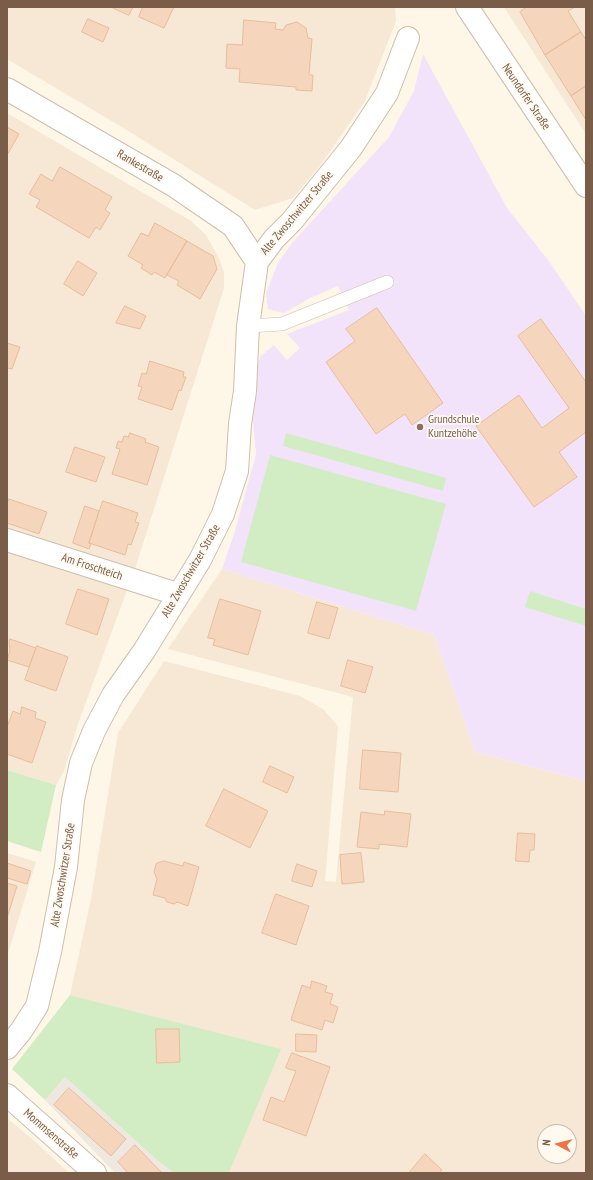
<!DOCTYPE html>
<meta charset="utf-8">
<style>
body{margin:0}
#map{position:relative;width:593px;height:1180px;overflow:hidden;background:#fef6e7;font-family:"PT Sans Narrow",sans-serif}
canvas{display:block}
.frame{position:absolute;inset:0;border:8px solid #795d49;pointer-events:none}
.north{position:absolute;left:537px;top:1124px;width:40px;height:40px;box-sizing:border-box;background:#fff9ef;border:1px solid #c9bbad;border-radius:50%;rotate:277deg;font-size:11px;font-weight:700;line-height:16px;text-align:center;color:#795d49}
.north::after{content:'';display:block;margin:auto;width:14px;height:18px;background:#ee7346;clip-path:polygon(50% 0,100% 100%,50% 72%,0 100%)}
</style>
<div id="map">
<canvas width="593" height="1180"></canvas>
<div class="frame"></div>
<div class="north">N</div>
</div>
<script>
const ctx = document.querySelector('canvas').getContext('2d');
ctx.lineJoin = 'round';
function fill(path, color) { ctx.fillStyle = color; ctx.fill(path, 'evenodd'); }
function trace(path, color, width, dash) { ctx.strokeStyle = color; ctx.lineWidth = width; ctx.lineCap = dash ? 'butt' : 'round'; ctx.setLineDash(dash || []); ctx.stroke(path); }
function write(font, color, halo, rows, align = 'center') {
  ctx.font = font + ' "PT Sans Narrow",sans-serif'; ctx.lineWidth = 3.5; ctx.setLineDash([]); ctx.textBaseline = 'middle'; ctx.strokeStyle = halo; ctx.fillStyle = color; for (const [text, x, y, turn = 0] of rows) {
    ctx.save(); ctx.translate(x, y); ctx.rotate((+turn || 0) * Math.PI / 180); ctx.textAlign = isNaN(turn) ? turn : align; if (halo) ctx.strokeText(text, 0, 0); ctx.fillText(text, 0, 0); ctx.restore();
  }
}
const residential = new Path2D(`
 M 7,7 L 395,7 L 396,21 L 365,101 L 319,167 L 293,198 L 255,210 L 130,132 L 7,59 Z
 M 504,7 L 586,7 L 586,134 Z
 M 7,113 L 191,221 L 206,235 L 220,260 L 224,273 L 224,288 L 134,572 L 7,530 Z
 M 7,550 L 127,590 L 78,724 L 64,771 L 56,785 L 7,770 Z
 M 222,569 L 434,635 L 475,752 L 586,781 L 586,1173 L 229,1173 L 280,1049 L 70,995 L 91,899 L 118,733 L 164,661 L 300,696 L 323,709 L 338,726 L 325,881 L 336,882 L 353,697 L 168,649 ZM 545,1132 L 569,1132 L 569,1156 L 545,1156 Z
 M 7,853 L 36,862 L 7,957 Z
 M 7,1118 L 38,1144 L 69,1173 L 7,1173 Z`);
const industrial = new Path2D(`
 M 65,1077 L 158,1161 L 174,1173 L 115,1173 L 45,1100 Z`);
const education = new Path2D(`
 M 423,54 L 507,208 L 548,260 L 586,316 L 586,781 L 475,752 L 434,635 L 222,569 L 235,531 L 256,454 L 251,399 L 253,376 L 261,356 L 274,345 L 287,360 L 300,348 L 287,334 L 349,310 L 338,286 L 310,298 L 284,313 L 268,309 L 266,293 L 278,263 L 292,243 L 389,137 L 414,91 Z`);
const green = new Path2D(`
 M 286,433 L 446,478 L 443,491 L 283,446 Z
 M 270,455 L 446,504 L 416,611 L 241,562 Z
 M 530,591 L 586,609 L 586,626 L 525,607 Z
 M 7,770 L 56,785 L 41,852 L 7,841 Z
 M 70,995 L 281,1049 L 229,1173 L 174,1173 L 158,1161 L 65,1077 L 45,1100 L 12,1069 Z`);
const building = new Path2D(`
 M 111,7 L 133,7 L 129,15 Z
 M 143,7 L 174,7 L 164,28 L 139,17 Z
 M 527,7 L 575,7 L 568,11 L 581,32 L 545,55 L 520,12 Z
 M 88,19 L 109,28 L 103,42 L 82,32 Z
 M 244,20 L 276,23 L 275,29 L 283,30 L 286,25 L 297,22 L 306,28 L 308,38 L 312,39 L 309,75 L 313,75 L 312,91 L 296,90 L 296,87 L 239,82 L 240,69 L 226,68 L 227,44 L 242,45 Z
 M 581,32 L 586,40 L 586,86 L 571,96 L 545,55 Z
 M 586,86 L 586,120 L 571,96 Z
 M 7,127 L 19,134 L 7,155 Z
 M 60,167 L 112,197 L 105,210 L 110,213 L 100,230 L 96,227 L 89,238 L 36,207 L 40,200 L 29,194 L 41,174 L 52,181 Z
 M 155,223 L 187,241 L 165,278 L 154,272 L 152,275 L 141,268 L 143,265 L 128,256 L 141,233 L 148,236 Z
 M 187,241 L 213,256 L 217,269 L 200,299 L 177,285 L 179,281 L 167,275 Z
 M 78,261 L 97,273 L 83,296 L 64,284 Z
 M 125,306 L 146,316 L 140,329 L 116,323 Z
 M 377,308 L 443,403 L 412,425 L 405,414 L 376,434 L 326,362 L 355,341 L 346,329 Z
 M 541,319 L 586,382 L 586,432 L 559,452 L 577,477 L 534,507 L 476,426 L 519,395 L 542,428 L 569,408 L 518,336 Z
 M 7,343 L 20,347 L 12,369 L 7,368 Z
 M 150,361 L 184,372 L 183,377 L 186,377 L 181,391 L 179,390 L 172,410 L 138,399 L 142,387 L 138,386 L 142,373 L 146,374 Z
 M 130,433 L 146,439 L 145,442 L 159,447 L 147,485 L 112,474 L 120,449 L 116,448 L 118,441 L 122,442 L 124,436 L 128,437 Z
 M 75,447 L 105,457 L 96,482 L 66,472 Z
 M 9,499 L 47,512 L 39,534 L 7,523 L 7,505 Z
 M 103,501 L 138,513 L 135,522 L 139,523 L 131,545 L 128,544 L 125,555 L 89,543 Z
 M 85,506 L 99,511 L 89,543 L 91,544 L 89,549 L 73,543 Z
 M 78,589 L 109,599 L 97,635 L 66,624 Z
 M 220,599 L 261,611 L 248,655 L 213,645 L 215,639 L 208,638 Z
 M 317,602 L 338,608 L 329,639 L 308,633 Z
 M 10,639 L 36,648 L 29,667 L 7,660 L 10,650 L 9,643 Z
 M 37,646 L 68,657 L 56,691 L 25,680 Z
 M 348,660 L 373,667 L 365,693 L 341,686 Z
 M 22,707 L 36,712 L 35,718 L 46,722 L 32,763 L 7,754 L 7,727 L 13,711 L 20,714 Z
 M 363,750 L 401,753 L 398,792 L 360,789 Z
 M 270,766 L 294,777 L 287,793 L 263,782 Z
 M 224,789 L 268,811 L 250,848 L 206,826 Z
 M 385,811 L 411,814 L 407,847 L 379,844 L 379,849 L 357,847 L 361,812 L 384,815 Z
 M 518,833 L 535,834 L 534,850 L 530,850 L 529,862 L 516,861 Z
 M 361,853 L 364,882 L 342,884 L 340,855 Z
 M 164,861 L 183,866 L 184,862 L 199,867 L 188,906 L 177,902 L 174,904 L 167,902 L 165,898 L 153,895 L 157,879 L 154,872 L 156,864 Z
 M 7,863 L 31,871 L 27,884 L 7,878 Z
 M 297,864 L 317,871 L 312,887 L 292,881 Z
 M 7,883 L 17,886 L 7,918 Z
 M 276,894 L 309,906 L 296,945 L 262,933 Z
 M 312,981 L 327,986 L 325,992 L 333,994 L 330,1004 L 338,1007 L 333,1023 L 325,1020 L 322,1030 L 291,1020 L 302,985 L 310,988 Z
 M 156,1029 L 179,1029 L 180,1062 L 157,1063 Z
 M 296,1034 L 317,1035 L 316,1052 L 296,1051 Z
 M 292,1053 L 330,1067 L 306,1136 L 263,1120 L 271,1097 L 284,1102 L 296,1071 L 286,1068 Z
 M 69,1088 L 126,1139 L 111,1156 L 54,1105 Z
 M 135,1145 L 162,1173 L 128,1173 L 118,1162 Z
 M 425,1154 L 442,1170 L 439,1173 L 409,1173 Z`);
const lane = new Path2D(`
 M 248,326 L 282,324 L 387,282`);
const street = new Path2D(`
 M 467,7 L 586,186
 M 7,89 L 173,185 L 233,226 L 257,262
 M 7,540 L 177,594
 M 7,1048 L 21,1031 L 37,1006 L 50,952 L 66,867 L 73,800 L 81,763 L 94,731 L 113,695 L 144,651 L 200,560 L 223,514 L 237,471 L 240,424 L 245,391 L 248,326 L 257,262 L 274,239 L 292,221 L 351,148 L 387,93 L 408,38
 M 7,1095 L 95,1173`);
const markers = [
 [420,427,4,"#8d6e63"]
];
const streetNames = [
 ["Neundorfer Straße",526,97,56],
 ["Rankestraße",140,166,30],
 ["Alte Zwoschwitzer Straße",297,213,-50],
 ["Am Froschteich",92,567,18],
 ["Alte Zwoschwitzer Straße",191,571,-60],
 ["Alte Zwoschwitzer Straße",63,875,-81],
 ["Mommsenstraße",51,1134,41]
];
const educationNames = [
 ["Grundschule",428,420],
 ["Kuntzehöhe",428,434]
];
fill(residential, '#f6e8d5');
fill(industrial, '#eee8e1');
fill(education, '#f3e3fa');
fill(green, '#d2edc4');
fill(building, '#f5d6bd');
trace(building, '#e8bd9c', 1);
trace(lane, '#d0beab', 14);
trace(street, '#d0beab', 24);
trace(lane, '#fff', 13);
trace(street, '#fff', 22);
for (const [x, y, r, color] of markers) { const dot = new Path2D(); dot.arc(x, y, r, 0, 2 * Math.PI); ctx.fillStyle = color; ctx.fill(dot); trace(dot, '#fff9ef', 1.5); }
write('12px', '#795d49', '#fff9ef', streetNames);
write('12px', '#785e54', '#fff9ef', educationNames, 'left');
</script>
